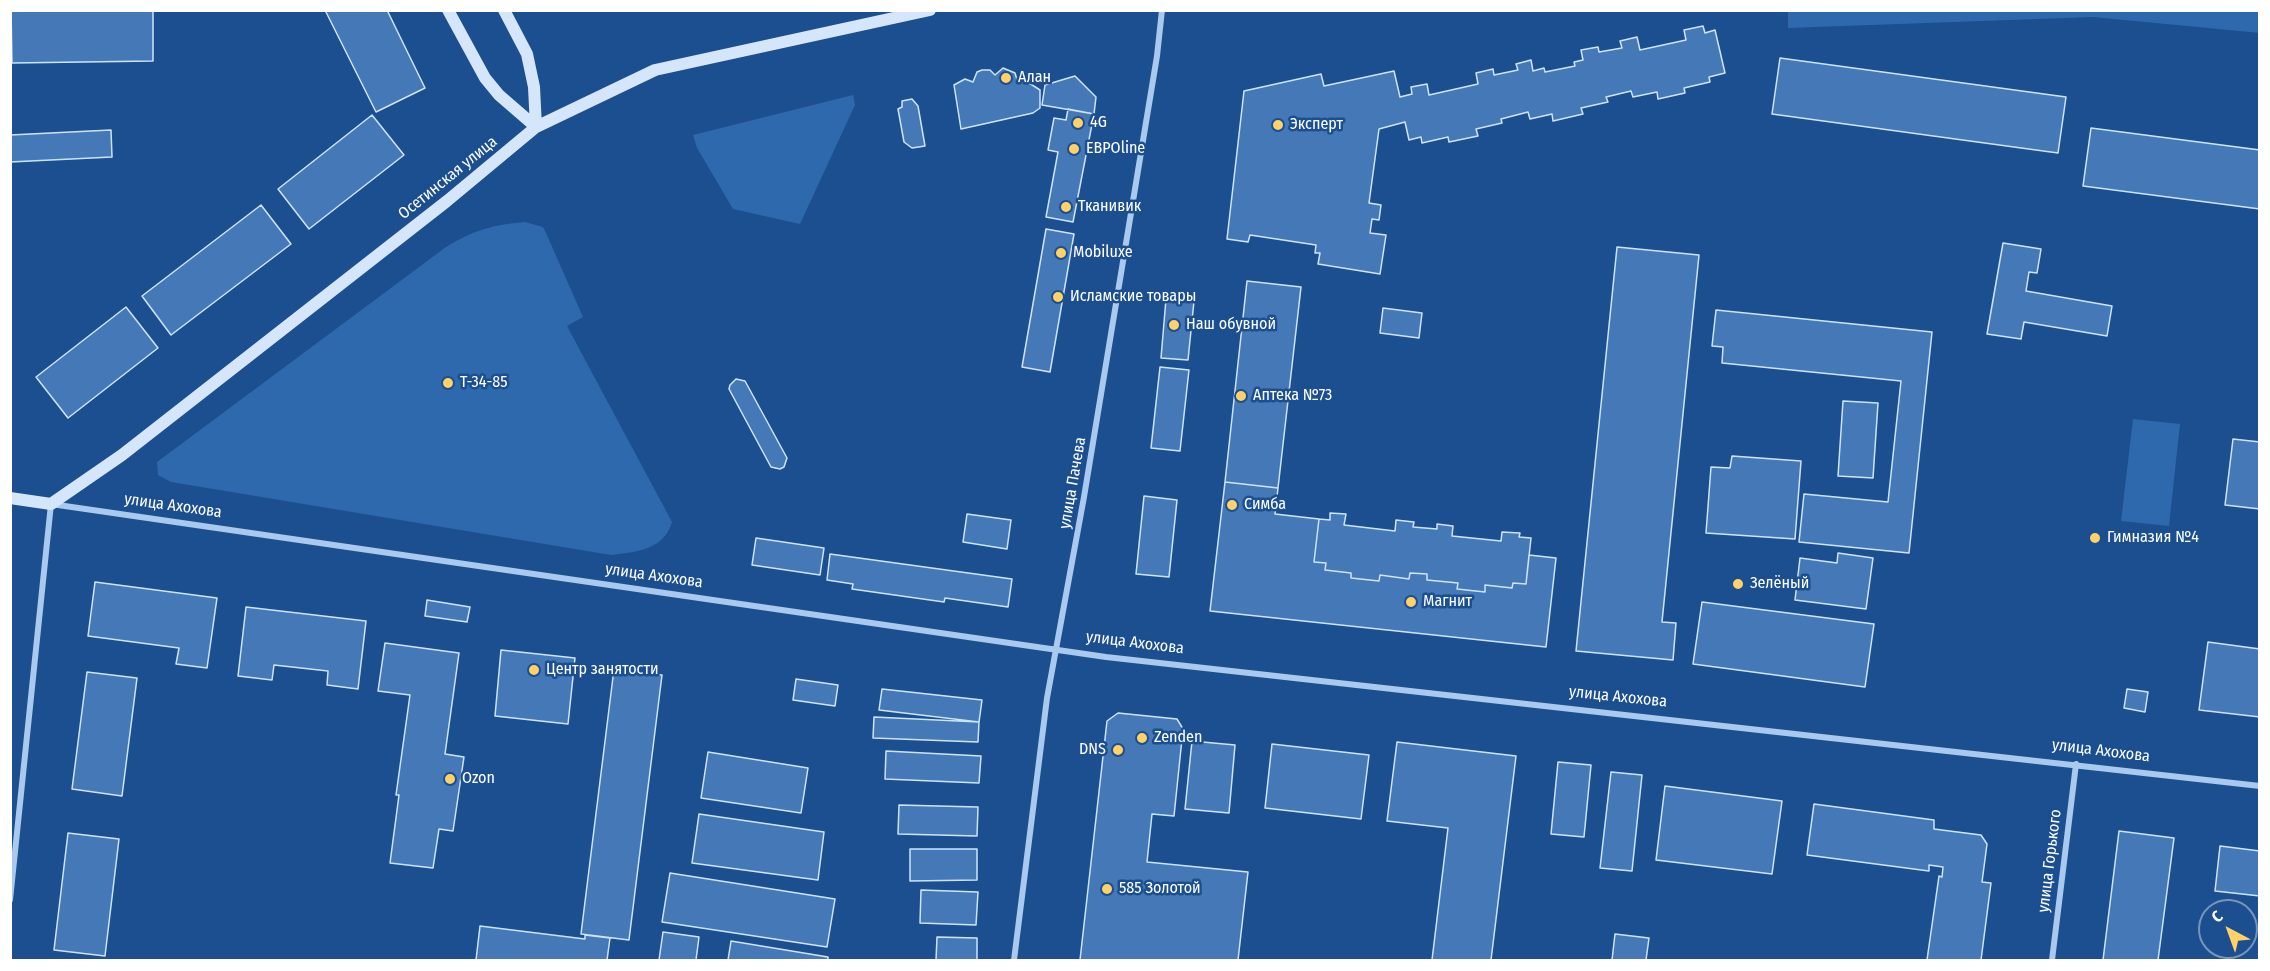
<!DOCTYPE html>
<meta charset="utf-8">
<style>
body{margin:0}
#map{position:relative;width:2270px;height:971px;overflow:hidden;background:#1b4f8f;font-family:"Fira Sans Condensed",sans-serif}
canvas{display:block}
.frame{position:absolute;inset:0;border:12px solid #fff;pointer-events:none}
.north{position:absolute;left:2198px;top:899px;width:60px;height:60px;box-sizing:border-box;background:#1b4f8f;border:2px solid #7695bc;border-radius:50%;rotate:319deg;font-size:16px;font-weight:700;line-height:24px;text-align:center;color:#fff}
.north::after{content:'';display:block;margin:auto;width:21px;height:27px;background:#ffd166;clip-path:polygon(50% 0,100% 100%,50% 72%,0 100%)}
</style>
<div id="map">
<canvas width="2270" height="971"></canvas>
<div class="frame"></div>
<div class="north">С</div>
</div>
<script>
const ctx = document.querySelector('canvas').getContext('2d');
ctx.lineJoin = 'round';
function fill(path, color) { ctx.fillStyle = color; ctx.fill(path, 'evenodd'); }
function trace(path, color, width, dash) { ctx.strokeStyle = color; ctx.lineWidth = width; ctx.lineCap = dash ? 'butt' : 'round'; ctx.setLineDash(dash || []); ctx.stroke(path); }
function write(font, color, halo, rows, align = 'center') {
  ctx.font = font + ' "Fira Sans Condensed",sans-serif'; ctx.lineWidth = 5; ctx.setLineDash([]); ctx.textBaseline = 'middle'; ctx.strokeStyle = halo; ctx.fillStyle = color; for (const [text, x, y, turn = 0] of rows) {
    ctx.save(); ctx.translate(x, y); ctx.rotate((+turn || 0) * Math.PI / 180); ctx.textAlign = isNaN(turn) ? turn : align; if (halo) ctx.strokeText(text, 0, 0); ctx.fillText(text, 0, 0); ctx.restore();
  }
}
const green = new Path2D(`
 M 1788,11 L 2259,10 L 2260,33 L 2093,17 L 1788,28 Z
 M 853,95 L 855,105 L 800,224 L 733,209 L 697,148 L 693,135 Z
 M 525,222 L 543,227 L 546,233 L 583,317 L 567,326 L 672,522 C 664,550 636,552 611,555 L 171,482 L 158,475 L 157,462 L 446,247 C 471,231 495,224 525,222 Z
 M 2133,419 L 2180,424 L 2169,526 L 2121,521 Z`);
const building = new Path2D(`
 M 11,10 L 153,10 L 153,61 L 12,63 Z
 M 325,10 L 387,10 L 425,88 L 376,112 Z
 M 1703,26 L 1705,33 L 1715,30 L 1725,73 L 1709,77 L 1710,82 L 1684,88 L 1685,93 L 1658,99 L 1657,92 L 1633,97 L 1631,91 L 1606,97 L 1608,102 L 1581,108 L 1583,114 L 1553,121 L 1552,114 L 1530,119 L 1528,112 L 1501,119 L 1502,123 L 1476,129 L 1478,136 L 1449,142 L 1448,137 L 1422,143 L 1421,137 L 1409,140 L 1405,122 L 1379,129 L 1369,203 L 1381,205 L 1379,220 L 1372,219 L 1370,233 L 1386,235 L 1380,274 L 1318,264 L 1320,253 L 1315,253 L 1316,245 L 1250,235 L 1248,242 L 1227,239 L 1244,91 L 1321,74 L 1324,86 L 1394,71 L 1400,97 L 1412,94 L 1411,87 L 1427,84 L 1429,95 L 1478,84 L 1476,73 L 1493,69 L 1494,75 L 1518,70 L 1516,64 L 1531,60 L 1533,71 L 1544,68 L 1545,72 L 1575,66 L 1574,62 L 1583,60 L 1581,50 L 1598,47 L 1599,52 L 1622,48 L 1620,41 L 1637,37 L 1640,50 L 1686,40 L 1684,30 Z
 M 1780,58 L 2066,97 L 2058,153 L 1772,114 Z
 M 1003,68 L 1015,73 L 1018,83 L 1026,81 L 1040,90 L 1040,108 L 1033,113 L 961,129 L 954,85 L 965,79 L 973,82 L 977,72 L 982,70 L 990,70 L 995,75 Z
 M 1075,76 L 1096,97 L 1094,114 L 1042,105 L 1045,85 Z
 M 912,99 L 918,106 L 925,146 L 912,148 L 904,142 L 898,109 L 902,107 L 902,101 Z
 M 1068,109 L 1094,114 L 1073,222 L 1046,217 L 1058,152 L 1048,150 L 1054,118 L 1066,120 Z
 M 372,115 L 404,155 L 309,229 L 278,189 Z
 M 2091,128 L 2260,150 L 2260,209 L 2083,186 Z
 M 111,130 L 112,157 L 10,162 L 10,135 Z
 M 261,205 L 291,244 L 171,335 L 142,296 Z
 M 1046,229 L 1074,234 L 1050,372 L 1022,367 Z
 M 2003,243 L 2041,249 L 2037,273 L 2029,272 L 2026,291 L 2112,306 L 2107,336 L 2024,322 L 2021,339 L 1987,334 Z
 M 1617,247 L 1699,255 L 1662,622 L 1676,623 L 1673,660 L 1576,651 Z
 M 1247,281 L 1301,287 L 1278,488 L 1225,482 Z
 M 1166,299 L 1194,301 L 1188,360 L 1161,358 Z
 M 126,307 L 158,348 L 68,418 L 36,377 Z
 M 1383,308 L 1422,313 L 1419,338 L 1380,333 Z
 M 1716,310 L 1932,332 L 1909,553 L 1799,542 L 1804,494 L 1888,502 L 1901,381 L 1722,363 L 1723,347 L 1712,346 Z
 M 1160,367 L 1189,370 L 1180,451 L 1151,448 Z
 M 736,379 L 745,381 L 787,458 L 784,467 L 780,469 L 771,467 L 729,389 L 730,385 Z
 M 1843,401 L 1878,403 L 1873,478 L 1838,476 Z
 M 2233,439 L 2260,442 L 2260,509 L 2225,505 Z
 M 1732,456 L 1801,461 L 1795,539 L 1706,533 L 1711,467 L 1730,468 Z
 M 1225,482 L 1278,488 L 1275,514 L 1319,519 L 1314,562 L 1326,563 L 1325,570 L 1351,573 L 1351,578 L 1379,581 L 1380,575 L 1409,579 L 1410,573 L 1427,574 L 1427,580 L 1458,583 L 1457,589 L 1485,592 L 1485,585 L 1512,588 L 1513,583 L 1526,584 L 1529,555 L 1556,558 L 1546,647 L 1210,611 Z
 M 1144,496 L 1177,500 L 1169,577 L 1136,574 Z
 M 1330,513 L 1346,514 L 1344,525 L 1395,531 L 1396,520 L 1414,522 L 1413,527 L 1437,529 L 1437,524 L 1453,526 L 1452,536 L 1501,541 L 1502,532 L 1520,533 L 1519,537 L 1531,538 L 1526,584 L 1513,583 L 1512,588 L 1485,585 L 1485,592 L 1457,589 L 1458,583 L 1427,580 L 1427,574 L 1410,573 L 1409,579 L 1380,575 L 1379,581 L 1351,578 L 1351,573 L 1325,570 L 1326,563 L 1314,562 L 1319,519 L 1330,520 Z
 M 967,514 L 1011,520 L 1007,549 L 963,542 Z
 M 756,538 L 824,548 L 820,575 L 752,565 Z
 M 1838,553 L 1873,558 L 1866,609 L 1795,600 L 1800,558 L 1837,563 Z
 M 830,554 L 1012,579 L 1008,607 L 945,598 L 944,602 L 852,589 L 853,584 L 827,580 Z
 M 95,582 L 217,598 L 207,668 L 176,664 L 179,648 L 88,636 Z
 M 427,600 L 470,607 L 467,622 L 425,616 Z
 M 1702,602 L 1874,624 L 1865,687 L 1693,664 Z
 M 246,607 L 366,621 L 358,689 L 327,685 L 328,671 L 274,665 L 272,680 L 238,676 Z
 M 2208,642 L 2260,649 L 2260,717 L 2199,710 Z
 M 385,643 L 459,653 L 445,754 L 464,757 L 453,831 L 439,829 L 433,868 L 390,863 L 399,795 L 396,795 L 410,695 L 378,691 Z
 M 501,650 L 575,658 L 568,724 L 495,716 Z
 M 614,669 L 662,675 L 629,940 L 581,934 Z
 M 87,672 L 137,678 L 122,796 L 72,789 Z
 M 796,679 L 838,685 L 835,706 L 793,700 Z
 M 882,689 L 982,700 L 979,722 L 879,710 Z
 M 2127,689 L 2148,692 L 2145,712 L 2124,708 Z
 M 1118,713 L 1177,719 L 1183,729 L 1174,816 L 1152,814 L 1147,862 L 1248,872 L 1238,960 L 1080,960 L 1107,721 Z
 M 874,717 L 979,722 L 978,742 L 873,738 Z
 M 1192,741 L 1235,745 L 1229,813 L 1185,809 Z
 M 1397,742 L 1516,756 L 1491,960 L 1432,960 L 1448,828 L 1387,821 Z
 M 1272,744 L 1369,755 L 1361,819 L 1265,808 Z
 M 886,751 L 981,756 L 979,783 L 885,779 Z
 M 708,752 L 808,768 L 801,813 L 701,798 Z
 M 1558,762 L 1591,765 L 1584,837 L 1551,834 Z
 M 1611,772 L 1642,775 L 1632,871 L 1600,868 Z
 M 1665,786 L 1782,801 L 1772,874 L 1656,860 Z
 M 1814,804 L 1934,820 L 1934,829 L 1981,835 L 1987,844 L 1982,882 L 1991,883 L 1981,960 L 1927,960 L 1939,876 L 1942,877 L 1943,867 L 1929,865 L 1929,871 L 1807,855 Z
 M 899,805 L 978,807 L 977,836 L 898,834 Z
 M 699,814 L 824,832 L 818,880 L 692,863 Z
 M 2119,831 L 2174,838 L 2158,960 L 2103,960 Z
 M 68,833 L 119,839 L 105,956 L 54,950 Z
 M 2220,846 L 2260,851 L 2260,896 L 2215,891 Z
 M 910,849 L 977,849 L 977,880 L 910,881 Z
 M 670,873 L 835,899 L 827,947 L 662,922 Z
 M 921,890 L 978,892 L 976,925 L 920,923 Z
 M 480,926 L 585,939 L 585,935 L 610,938 L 607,960 L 476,960 Z
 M 663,932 L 699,937 L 696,960 L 659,960 Z
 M 1615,934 L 1649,938 L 1646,960 L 1612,960 Z
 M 937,937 L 977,938 L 977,960 L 936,960 Z
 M 731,941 L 828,957 L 828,960 L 728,960 Z`);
const minor = new Path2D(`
 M 10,900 L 51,504 L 1106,657 L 2260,786
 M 1014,960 L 1047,698 L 1084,497 L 1157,56 L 1162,10
 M 2052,960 L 2076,764`);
const secondary = new Path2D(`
 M 448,10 L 485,78 L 499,95 L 536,127
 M 504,10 L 527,54 L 534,87 L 536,127
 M 10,498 L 51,504 L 122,455 L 447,201 L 536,127 L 655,70 L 930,10`);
const markers = [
 [1006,78,6,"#ffd166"],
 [1078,123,6,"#ffd166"],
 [1278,125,6,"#ffd166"],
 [1074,149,6,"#ffd166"],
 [1066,207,6,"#ffd166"],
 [1061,253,6,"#ffd166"],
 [1058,297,6,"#ffd166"],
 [1174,325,6,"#ffd166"],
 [448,383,6,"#ffd166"],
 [1241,396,6,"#ffd166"],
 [1232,505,6,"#ffd166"],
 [2095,538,6,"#ffd166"],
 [1738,584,6,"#ffd166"],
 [1411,602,6,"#ffd166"],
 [534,670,6,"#ffd166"],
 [1142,738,6,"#ffd166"],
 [1118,750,6,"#ffd166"],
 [450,779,6,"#ffd166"],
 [1107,889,6,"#ffd166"]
];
const poiNames = [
 ["Алан",1018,78],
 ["4G",1090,123],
 ["Эксперт",1290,125],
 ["ЕВРОline",1086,149],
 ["Тканивик",1078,207],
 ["Mobiluxe",1073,253],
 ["Исламские товары",1070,297],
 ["Наш обувной",1186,325],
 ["Т-34-85",460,383],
 ["Аптека №73",1253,396],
 ["Симба",1244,505],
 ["Гимназия №4",2107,538],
 ["Зелёный",1750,584],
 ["Магнит",1423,602],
 ["Центр занятости",546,670],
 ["Zenden",1154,738],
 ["DNS",1106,750,"right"],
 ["Ozon",462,779],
 ["585 Золотой",1119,889]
];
const streetNames = [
 ["Осетинская улица",448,178,-39],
 ["улица Пачева",1073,483,-80],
 ["улица Ахохова",173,506,8],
 ["улица Ахохова",654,576,8],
 ["улица Ахохова",1135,643,7],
 ["улица Ахохова",1618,697,6],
 ["улица Ахохова",2101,751,7],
 ["улица Горького",2050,861,-83]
];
fill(green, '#2e69ad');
fill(building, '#4478b7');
trace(building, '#cfe3fa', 1.5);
trace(minor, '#a9c9ee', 6);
trace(secondary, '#d6e6fa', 12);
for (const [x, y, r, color] of markers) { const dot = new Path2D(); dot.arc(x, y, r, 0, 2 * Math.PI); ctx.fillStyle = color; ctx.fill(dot); trace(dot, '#1b4f8f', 2); }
write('16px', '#fff', '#1b4f8f', poiNames, 'left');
write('16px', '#fff', '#1b4f8f', streetNames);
</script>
